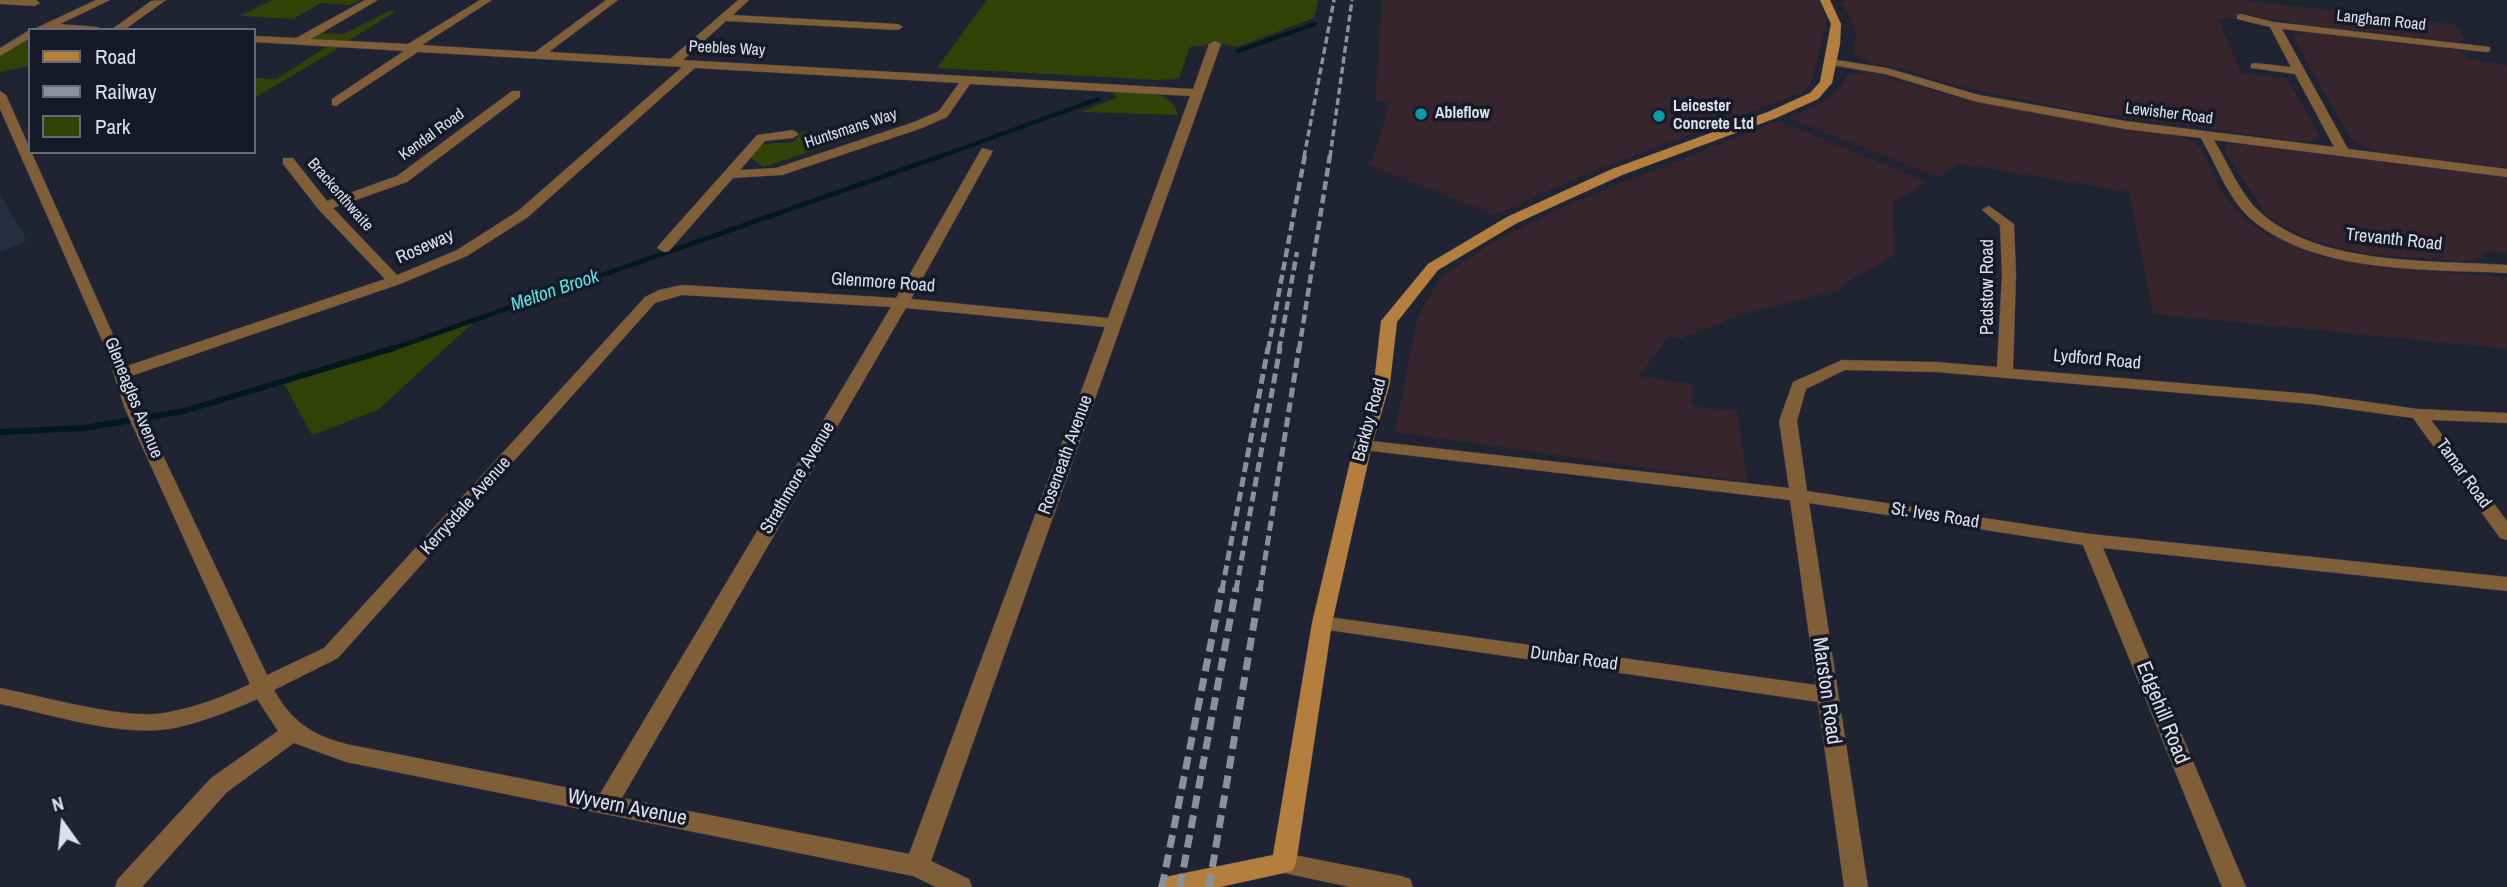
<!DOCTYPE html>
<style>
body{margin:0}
#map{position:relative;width:2507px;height:887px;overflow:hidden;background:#1f2332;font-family:"Archivo Narrow",sans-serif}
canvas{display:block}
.legend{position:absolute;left:28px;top:28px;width:228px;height:126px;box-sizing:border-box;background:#161a28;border:2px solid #666976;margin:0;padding:9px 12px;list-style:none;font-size:21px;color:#dde0ea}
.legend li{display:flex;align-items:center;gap:14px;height:35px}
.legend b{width:35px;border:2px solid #666976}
.north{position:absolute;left:28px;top:789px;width:70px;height:70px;-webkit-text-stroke:5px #161a28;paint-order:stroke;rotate:345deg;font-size:19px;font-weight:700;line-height:28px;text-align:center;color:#dde0ea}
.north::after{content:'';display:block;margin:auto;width:24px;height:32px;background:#dde0ea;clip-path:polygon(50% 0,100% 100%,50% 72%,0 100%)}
</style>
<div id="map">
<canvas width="2507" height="887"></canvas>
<ul class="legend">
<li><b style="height:9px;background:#b47f3e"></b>Road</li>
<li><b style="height:9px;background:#8c909c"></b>Railway</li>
<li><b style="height:19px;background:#324206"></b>Park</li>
</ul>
<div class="north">N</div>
</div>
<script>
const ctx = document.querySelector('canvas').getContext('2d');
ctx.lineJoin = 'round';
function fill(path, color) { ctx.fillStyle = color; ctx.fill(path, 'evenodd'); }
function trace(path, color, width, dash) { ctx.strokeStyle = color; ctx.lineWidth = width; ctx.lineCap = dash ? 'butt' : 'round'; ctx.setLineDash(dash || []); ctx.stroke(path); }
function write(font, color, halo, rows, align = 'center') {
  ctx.font = font + ' "Archivo Narrow",sans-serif'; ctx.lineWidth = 7; ctx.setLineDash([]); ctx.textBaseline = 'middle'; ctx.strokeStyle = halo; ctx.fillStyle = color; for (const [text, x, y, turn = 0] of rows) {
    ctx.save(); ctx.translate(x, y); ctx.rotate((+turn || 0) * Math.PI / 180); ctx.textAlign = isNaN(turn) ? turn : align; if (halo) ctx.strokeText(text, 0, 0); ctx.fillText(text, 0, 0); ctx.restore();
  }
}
const built = new Path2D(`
 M 0,193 L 27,241 L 0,252 Z`);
const industrial = new Path2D(`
 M 1382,0 L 1817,0 L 1827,21 L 1812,80 L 1803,92 L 1591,172 L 1495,215 L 1367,164 L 1372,160 L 1390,102 L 1375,101 Z
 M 1850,0 L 2240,0 L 2454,24 L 2465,39 L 2456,42 L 2298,24 L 2239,13 L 2235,19 L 2218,18 L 2241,73 L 2287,78 L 2320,136 L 2315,141 L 2299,141 L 2073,110 L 1945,83 L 1909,70 L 1871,63 L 1854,53 L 1856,35 L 1852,20 L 1841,2 Z
 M 2304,32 L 2460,50 L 2469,59 L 2507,65 L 2507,168 L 2378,152 L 2357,143 L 2350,138 L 2292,35 Z
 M 1870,72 L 1956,97 L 2176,134 L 2192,141 L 2201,148 L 2221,192 L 2249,223 L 2266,234 L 2323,257 L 2384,268 L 2507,277 L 2507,349 L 2153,314 L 2129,192 L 1960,164 L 1938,177 L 1788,118 L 1822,103 L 1840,88 L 1848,74 Z
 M 1778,121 L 1928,182 L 1893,202 L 1895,255 L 1843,284 L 1841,290 L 1740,315 L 1680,339 L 1669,336 L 1639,376 L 1693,384 L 1691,406 L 1737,411 L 1748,482 L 1395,432 L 1417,318 L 1441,277 L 1499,238 L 1574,202 Z
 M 2232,143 L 2507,177 L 2507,253 L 2483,250 L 2485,256 L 2472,262 L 2367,254 L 2315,242 L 2268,217 L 2226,153 L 2225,146 Z`);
const green = new Path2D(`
 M 272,0 L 360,0 L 350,5 L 321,3 L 293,19 L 240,16 Z
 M 987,0 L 1318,0 L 1314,18 L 1237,47 L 1222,44 L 1190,47 L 1179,78 L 1159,80 L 937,68 Z
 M 391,10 L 396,11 L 345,43 L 306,40 L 318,33 L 344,34 Z
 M 30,33 L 30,66 L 0,72 L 0,53 Z
 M 328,46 L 340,47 L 254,98 L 254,78 L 276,79 Z
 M 1108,90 C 1132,92 1172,87 1178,115 L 1081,112 L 1118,97 Z
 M 802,132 L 853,133 L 849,138 L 764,167 L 749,157 L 764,144 L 793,142 Z
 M 476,320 L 378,410 L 312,435 L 283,382 Z`);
const streamFar2 = new Path2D(`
 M 1238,51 L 1315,24
 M 939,157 L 1098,99`);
const streamFar1 = new Path2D(`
 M 389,350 L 944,155`);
const stream = new Path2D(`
 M 0,432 L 84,428 L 184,411 L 394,348`);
const street = new Path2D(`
 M 0,0 L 36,0 L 40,3 L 35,6 L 0,4 Z
 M 96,0 L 110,0 L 60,24 L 97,27 L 102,30 L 32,30 Z
 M 166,0 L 124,30 L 111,30 L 151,1 Z
 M 365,0 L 378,0 L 311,39 L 408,44 L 480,0 L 492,0 L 422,45 L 535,52 L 606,0 L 618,0 L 549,52 L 670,59 L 738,0 L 749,0 L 733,15 L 898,24 L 903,27 L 898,30 L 726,21 L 683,60 L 1193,89 L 1209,44 L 1215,41 L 1221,44 L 931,861 L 969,879 L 972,887 L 936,887 L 913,876 L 346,762 L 294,743 L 227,792 L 142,887 L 115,887 L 118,879 L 211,778 L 278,731 L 257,699 C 235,710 184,729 160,730 C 110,734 50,714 0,704 L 0,688 C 42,696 125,720 164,713 C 193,708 224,697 250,684 L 125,409 L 105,347 L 0,109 L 0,91 L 6,95 L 127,366 L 385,279 L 319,210 L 283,164 L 283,158 L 293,158 L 327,201 L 397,176 L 512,91 L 520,91 L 520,97 L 407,182 L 333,208 L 397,275 L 457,250 L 518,211 L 682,67 L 418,52 L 336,106 L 332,105 L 332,99 L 404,51 L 254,42 L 254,36 L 296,38 ZM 695,68 L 959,83 L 939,111 L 914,122 L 776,168 L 740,170 L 765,141 L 793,138 L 799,134 L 793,130 L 757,135 L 659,245 L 657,248 L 664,252 L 669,251 L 733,178 L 782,175 L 922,128 L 947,117 L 970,84 L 1190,96 L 1108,318 L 911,299 L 993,151 L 982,148 L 896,298 L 682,285 L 659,290 L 645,297 L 324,648 L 267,675 L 141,409 L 131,376 L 400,284 L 467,256 L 528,217 ZM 682,295 L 891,307 L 600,794 L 346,744 C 312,735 291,721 274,690 L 338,658 L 655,303 ZM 906,308 L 1105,327 L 909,854 L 622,798 Z
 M 2241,14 L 2274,22 L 2490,47 L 2490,51 L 2486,52 L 2282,29 L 2348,149 L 2507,169 L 2507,177 L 2214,140 C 2228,163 2240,194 2260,212 C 2319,266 2432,260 2507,265 L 2507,273 C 2427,269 2317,274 2252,220 C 2229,201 2216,164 2201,138 L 2125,129 L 1977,102 L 1885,74 L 1831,65 L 1825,62 L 1831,59 L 1887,68 L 1979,95 L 2125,121 L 2334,147 L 2295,74 L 2251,68 L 2251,64 L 2255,63 L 2291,67 L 2270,27 L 2237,19 L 2237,15 Z
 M 30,30 L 30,38 L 0,56 L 0,48 Z
 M 1989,206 L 2014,224 L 2016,275 L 2013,369 L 2311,394 L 2418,409 L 2507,413 L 2507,423 L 2431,420 L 2507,521 L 2507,540 L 2500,538 L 2413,418 L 2311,404 L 1936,372 L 1845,370 L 1806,389 L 1797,421 L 1807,491 L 2090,534 L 2507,577 L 2507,591 L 2103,548 L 2246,887 L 2222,887 L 2083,545 L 1809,503 L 1868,887 L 1844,887 L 1818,702 L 1315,628 L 1312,623 L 1315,618 L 1322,616 L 1816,685 L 1790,500 L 1363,450 L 1354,445 L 1363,440 L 1789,488 L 1779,421 L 1793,382 L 1842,360 L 1936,362 L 1997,367 L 2002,275 L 2000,225 L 1982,210 Z
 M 1284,853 L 1401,876 L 1410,879 L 1413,887 L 1350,887 L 1284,873 L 1275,870 L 1272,863 L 1275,856 Z`);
const secondary = new Path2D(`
 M 1820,0 L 1830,0 L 1841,24 L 1840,44 L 1832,83 L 1818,99 L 1776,118 L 1622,175 L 1517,223 L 1438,270 L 1397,322 L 1390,383 L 1372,445 L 1332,623 L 1296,863 L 1293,870 L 1284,873 L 1220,887 L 1158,887 L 1161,879 L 1170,876 L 1273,855 L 1312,623 L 1354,445 L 1374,383 L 1381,321 L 1428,264 L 1507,217 L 1612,169 L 1768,112 L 1810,93 L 1820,82 L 1831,24 Z`);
const railFar3 = new Path2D(`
 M 1304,157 L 1334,0
 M 1330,157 L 1352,0`);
const railFar2 = new Path2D(`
 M 1268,350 L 1305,155
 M 1279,350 L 1297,252
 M 1299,350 L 1330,155`);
const railFar1 = new Path2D(`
 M 1222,590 L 1268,348
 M 1236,590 L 1280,348
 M 1260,590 L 1299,348`);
const rail = new Path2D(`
 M 1162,887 L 1222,588
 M 1180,887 L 1236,588
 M 1209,887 L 1260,588`);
const markers = [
 [1421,114,7,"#0f9aa8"],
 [1659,116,7,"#0f9aa8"]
];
const farStreetnames = [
 ["Langham Road",2381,21,6],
 ["Peebles Way",727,49,3],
 ["Lewisher Road",2169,114,7],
 ["Huntsmans Way",851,129,-18],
 ["Kendal Road",432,135,-36],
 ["Brackenthwaite",340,195,49]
];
const farPoinames = [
 ["Leicester",1673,107],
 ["Concrete Ltd",1673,125],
 ["Ableflow",1435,114]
];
const streetNames = [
 ["Trevanth Road",2394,240,6],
 ["Roseway",425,247,-24],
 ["Glenmore Road",883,283,4],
 ["Padstow Road",1988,287,-90],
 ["Lydford Road",2097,360,5],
 ["Gleneagles Avenue",133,398,68],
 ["Barkby Road",1370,420,-75],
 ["Roseneath Avenue",1066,455,-70],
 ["Tamar Road",2463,474,54],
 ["Strathmore Avenue",798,478,-59],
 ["Kerrysdale Avenue",466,506,-48],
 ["St. Ives Road",1935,516,9],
 ["Dunbar Road",1574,659,8]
];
const waterNames = [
 ["Melton Brook",555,291,-19]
];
const nearStreetnames = [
 ["Marston Road",1826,691,82],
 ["Edgehill Road",2162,713,68],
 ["Wyvern Avenue",627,808,11]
];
fill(built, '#272d40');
fill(industrial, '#37252d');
fill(green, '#324206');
trace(streamFar2, '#00191a', 4.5);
trace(streamFar1, '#00191a', 5);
trace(stream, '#00191a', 6);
trace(street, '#3a3d4c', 1);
trace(secondary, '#3a3d4c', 1);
fill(street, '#7f5e38');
fill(secondary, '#b47f3e');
trace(railFar3, '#8c909c', 3.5, [7, 3.5]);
trace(railFar2, '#8c909c', 4.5, [9, 4.5]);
trace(railFar1, '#8c909c', 5, [10, 5]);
trace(rail, '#8c909c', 7, [13, 7]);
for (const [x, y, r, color] of markers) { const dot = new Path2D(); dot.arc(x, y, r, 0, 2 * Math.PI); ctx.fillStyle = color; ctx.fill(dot); trace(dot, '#161a28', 2.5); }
write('16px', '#dde0ea', '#161a28', farStreetnames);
write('bold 16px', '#dde0ea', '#161a28', farPoinames, 'left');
write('18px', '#dde0ea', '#161a28', streetNames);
write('italic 19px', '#50e4e4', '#161a28', waterNames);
write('21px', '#dde0ea', '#161a28', nearStreetnames);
</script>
